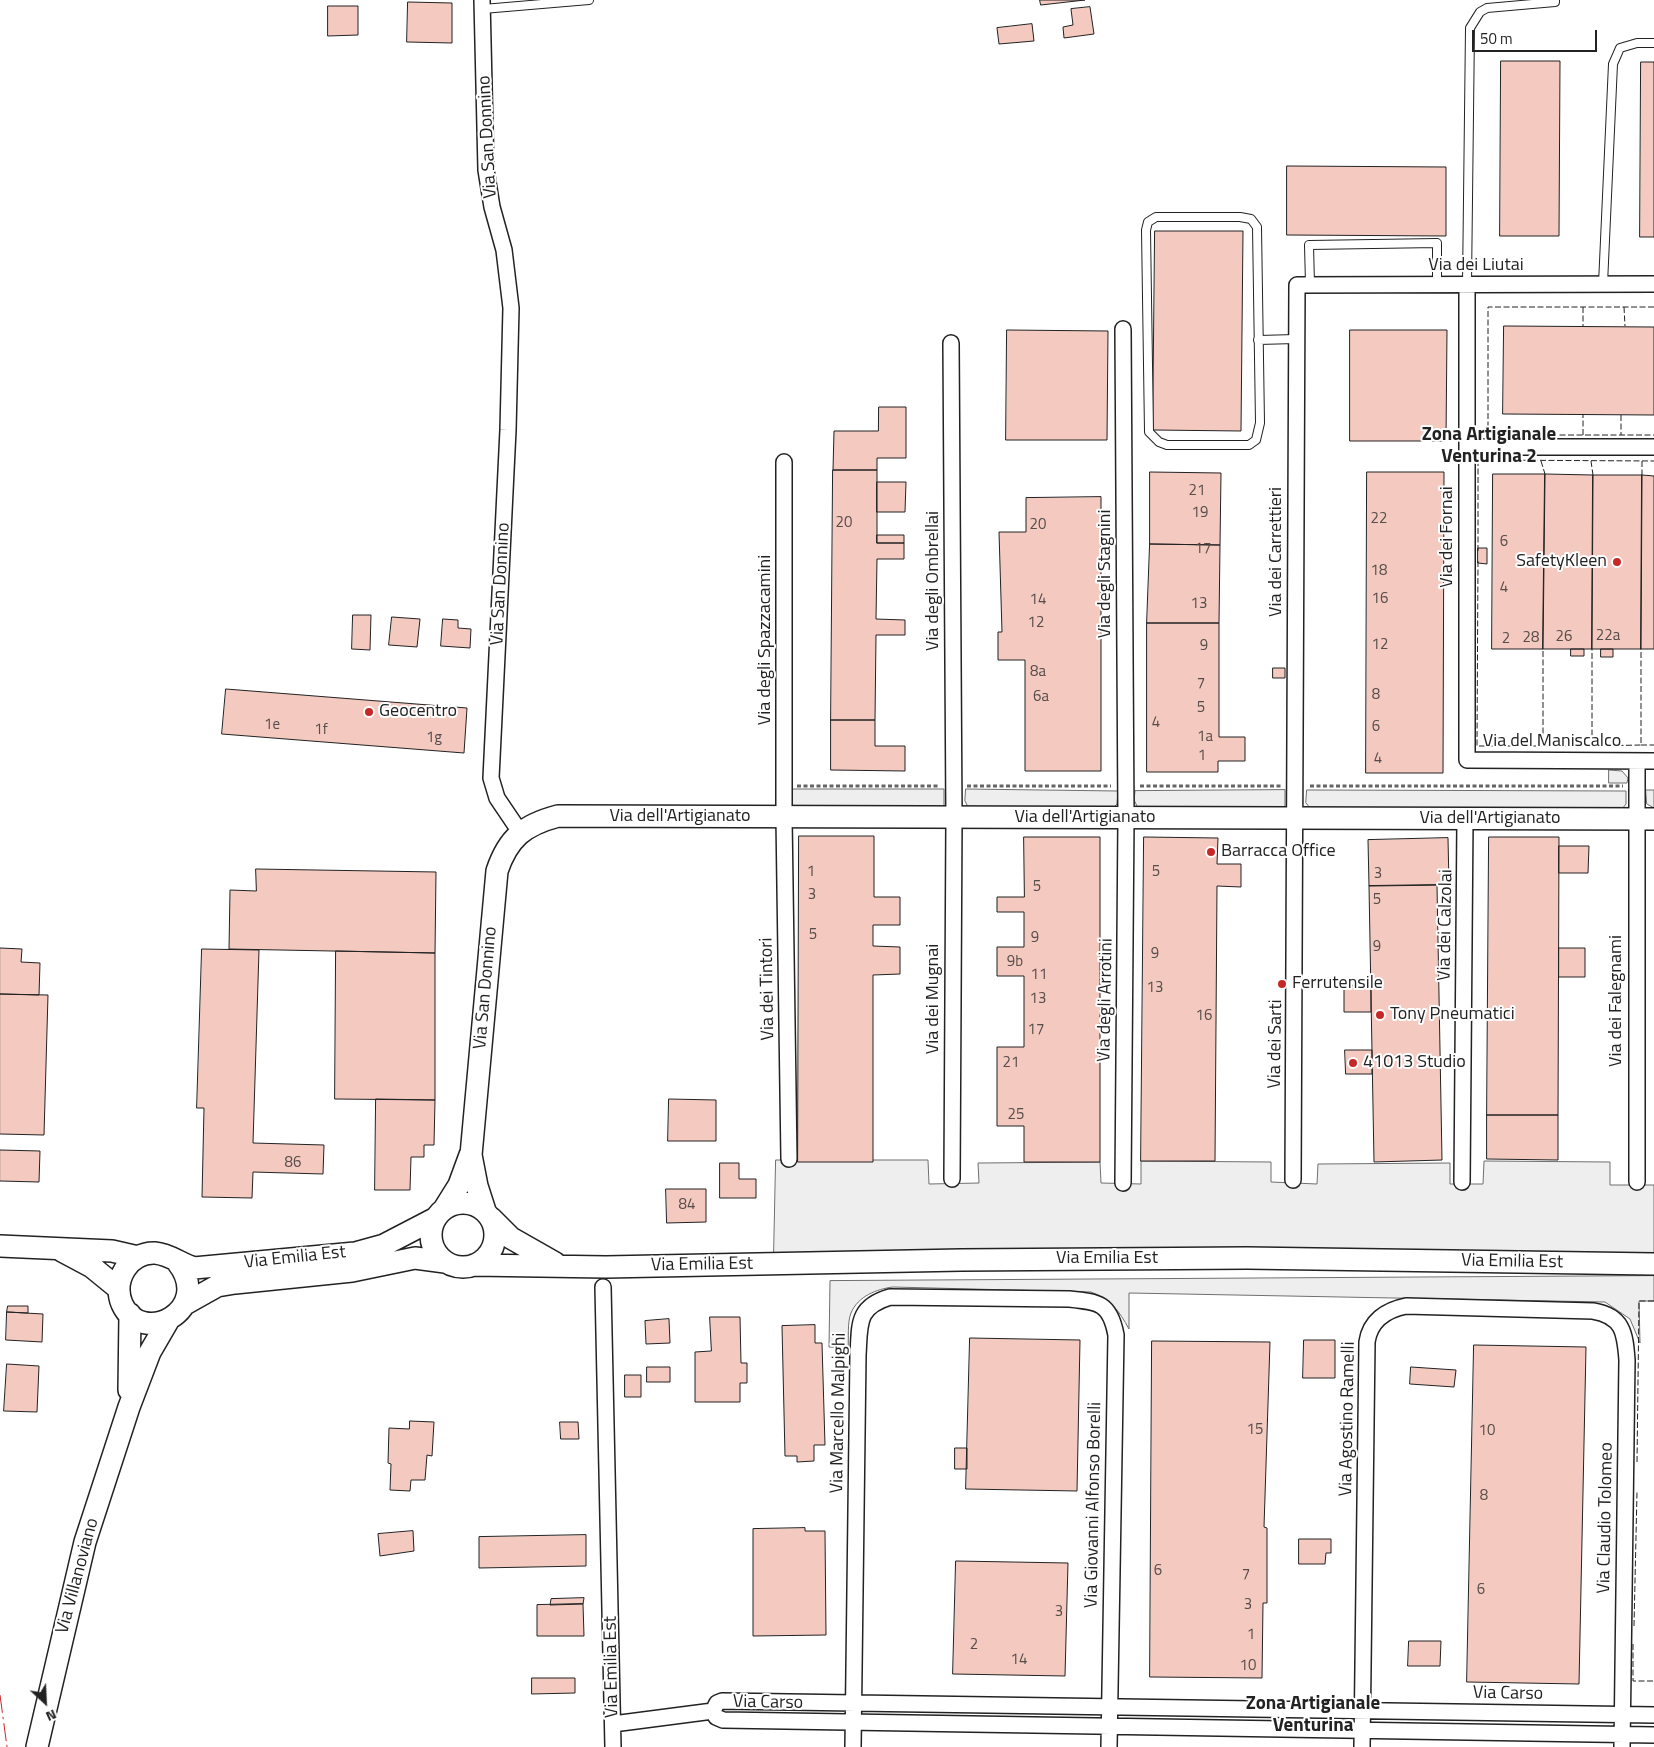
<!DOCTYPE html>
<style>
body{margin:0}
#map{position:relative;width:1654px;height:1747px;overflow:hidden;background:#fff;font-family:"Titillium Web",sans-serif}
canvas{display:block}
.north{position:absolute;left:20px;top:1677px;width:50px;height:50px;-webkit-text-stroke:4px #fff;paint-order:stroke;rotate:155deg;font-size:14px;font-weight:700;line-height:20px;text-align:center;color:#222}
.north::after{content:'';display:block;margin:auto;width:18px;height:22px;background:#222;clip-path:polygon(50% 0,100% 100%,50% 72%,0 100%)}
.scale{position:absolute;left:1472px;top:30px;width:125px;height:22px;box-sizing:border-box;border:2px solid #222;border-top:0;padding-left:6px;font-size:15px;line-height:18px;white-space:nowrap;color:#222;-webkit-text-stroke:4px #fff;paint-order:stroke}
</style>
<div id="map">
<canvas width="1654" height="1747"></canvas>
<div class="north">N</div>
<div class="scale">50 m</div>
</div>
<script>
const ctx = document.querySelector('canvas').getContext('2d');
ctx.lineJoin = 'round';
function fill(path, color) { ctx.fillStyle = color; ctx.fill(path, 'evenodd'); }
function trace(path, color, width, dash) { ctx.strokeStyle = color; ctx.lineWidth = width; ctx.lineCap = dash ? 'butt' : 'round'; ctx.setLineDash(dash || []); ctx.stroke(path); }
function write(font, color, halo, rows, align = 'center') {
  ctx.font = font + ' "Titillium Web",sans-serif'; ctx.lineWidth = 4; ctx.setLineDash([]); ctx.textBaseline = 'middle'; ctx.strokeStyle = halo; ctx.fillStyle = color; for (const [text, x, y, turn = 0] of rows) {
    ctx.save(); ctx.translate(x, y); ctx.rotate((+turn || 0) * Math.PI / 180); ctx.textAlign = isNaN(turn) ? turn : align; if (halo) ctx.strokeText(text, 0, 0); ctx.fillText(text, 0, 0); ctx.restore();
  }
}
const green = new Path2D(`
 M 1609,770 L 1622,771 L 1628,778 L 1627,783 L 1609,783 Z
 M 791,789 L 944,789 L 944,807 L 791,807 Z
 M 966,789 L 1118,791 L 1117,804 L 1113,808 L 968,807 L 965,801 Z
 M 1285,790 L 1285,808 L 1138,808 L 1134,800 L 1135,791 Z
 M 1307,790 L 1626,791 L 1626,804 L 1622,809 L 1310,808 L 1306,803 Z
 M 1646,790 L 1654,790 L 1654,808 L 1647,804 Z
 M 776,1160 L 928,1160 L 929,1184 L 979,1183 L 978,1163 L 1100,1162 L 1101,1183 L 1141,1184 L 1141,1161 L 1271,1162 L 1271,1182 L 1317,1184 L 1318,1164 L 1450,1163 L 1450,1184 L 1483,1184 L 1484,1161 L 1610,1162 L 1610,1185 L 1654,1185 L 1654,1253 L 774,1253 Z
 M 1654,1276 L 1654,1301 L 1639,1301 L 1640,1343 L 1630,1319 L 1605,1302 L 1129,1293 L 1129,1329 C 1119,1311 1111,1299 1091,1292 L 893,1287 C 877,1289 858,1296 851,1313 C 847,1323 849,1338 848,1348 L 829,1347 L 830,1281 Z`);
const building = new Path2D(`
 M 1040,0 L 1085,0 L 1041,5 Z
 M 408,2 L 452,3 L 452,43 L 407,42 Z
 M 328,6 L 358,6 L 358,35 L 328,36 Z
 M 1090,7 L 1094,34 L 1064,38 L 1063,27 L 1073,25 L 1071,9 Z
 M 1032,24 L 1034,41 L 999,44 L 997,28 Z
 M 1501,61 L 1560,61 L 1559,236 L 1500,236 Z
 M 1641,62 L 1654,62 L 1654,237 L 1640,237 Z
 M 1287,166 L 1446,167 L 1446,236 L 1287,235 Z
 M 1155,231 L 1243,231 L 1241,431 L 1153,430 Z
 M 1504,326 L 1654,327 L 1654,415 L 1503,414 Z
 M 1007,330 L 1108,331 L 1107,440 L 1006,440 Z
 M 1350,330 L 1447,330 L 1446,441 L 1350,441 Z
 M 879,407 L 906,407 L 906,458 L 877,458 L 877,470 L 833,470 L 834,431 L 878,431 Z
 M 833,470 L 877,470 L 877,543 L 904,543 L 904,559 L 877,559 L 876,619 L 905,620 L 905,635 L 876,635 L 875,720 L 831,720 Z
 M 1150,472 L 1221,473 L 1220,545 L 1150,544 Z
 M 1367,472 L 1444,472 L 1443,773 L 1366,773 Z
 M 1493,474 L 1545,474 L 1543,649 L 1492,649 Z
 M 1545,474 L 1593,475 L 1592,649 L 1543,649 Z
 M 1593,475 L 1642,475 L 1641,649 L 1592,649 Z
 M 1642,475 L 1654,476 L 1654,649 L 1641,649 Z
 M 877,482 L 906,482 L 905,512 L 877,512 Z
 M 1101,497 L 1101,771 L 1025,771 L 1025,660 L 998,660 L 998,632 L 1002,632 L 999,532 L 1026,532 L 1026,498 Z
 M 877,535 L 904,535 L 904,543 L 877,543 Z
 M 1150,544 L 1220,545 L 1219,623 L 1147,623 Z
 M 1478,548 L 1487,548 L 1487,564 L 1478,563 Z
 M 353,615 L 371,615 L 370,650 L 352,649 Z
 M 392,617 L 420,619 L 417,647 L 389,645 Z
 M 443,619 L 458,620 L 458,628 L 471,629 L 470,648 L 441,646 Z
 M 1147,623 L 1219,623 L 1219,737 L 1245,737 L 1245,761 L 1218,761 L 1218,772 L 1147,772 Z
 M 1571,649 L 1584,649 L 1584,656 L 1571,656 Z
 M 1601,649 L 1613,649 L 1613,657 L 1601,657 Z
 M 1273,668 L 1285,668 L 1285,678 L 1273,678 Z
 M 226,689 L 467,708 L 464,753 L 222,734 Z
 M 831,720 L 875,720 L 875,746 L 905,746 L 905,771 L 831,770 Z
 M 799,836 L 874,836 L 874,897 L 900,897 L 900,925 L 873,925 L 873,946 L 900,947 L 900,974 L 873,975 L 873,1162 L 798,1162 Z
 M 1024,837 L 1100,837 L 1100,1162 L 1024,1162 L 1024,1126 L 997,1126 L 997,1047 L 1024,1047 L 1024,976 L 997,976 L 997,947 L 1024,947 L 1024,912 L 997,912 L 997,897 L 1024,897 Z
 M 1144,837 L 1218,838 L 1217,864 L 1241,864 L 1241,887 L 1217,886 L 1215,1161 L 1141,1161 Z
 M 1489,837 L 1559,837 L 1558,1115 L 1487,1115 Z
 M 1448,838 L 1449,885 L 1369,886 L 1368,840 Z
 M 1559,846 L 1589,846 L 1588,873 L 1559,873 Z
 M 256,869 L 436,872 L 435,953 L 229,949 L 230,890 L 256,891 Z
 M 1437,885 L 1442,1160 L 1374,1162 L 1369,886 Z
 M 0,948 L 22,949 L 21,962 L 40,963 L 39,995 L 0,994 Z
 M 1559,948 L 1585,948 L 1585,977 L 1559,977 Z
 M 202,949 L 259,950 L 253,1143 L 324,1145 L 323,1174 L 253,1172 L 252,1198 L 202,1197 L 204,1108 L 197,1108 Z
 M 336,951 L 435,953 L 435,1100 L 335,1099 Z
 M 1371,985 L 1371,1012 L 1344,1012 L 1344,986 Z
 M 0,994 L 48,995 L 44,1135 L 0,1134 Z
 M 1345,1050 L 1372,1050 L 1372,1074 L 1346,1074 Z
 M 376,1099 L 435,1100 L 434,1145 L 424,1145 L 424,1157 L 411,1157 L 410,1190 L 375,1190 Z
 M 669,1099 L 716,1100 L 716,1141 L 668,1141 Z
 M 1487,1115 L 1558,1115 L 1558,1160 L 1487,1159 Z
 M 0,1150 L 40,1151 L 39,1182 L 0,1181 Z
 M 720,1163 L 739,1163 L 739,1179 L 756,1179 L 756,1198 L 720,1198 Z
 M 666,1189 L 706,1189 L 706,1222 L 667,1223 Z
 M 8,1306 L 28,1306 L 28,1313 L 7,1312 Z
 M 7,1312 L 43,1314 L 42,1342 L 6,1340 Z
 M 710,1317 L 740,1317 L 741,1363 L 747,1363 L 747,1383 L 740,1383 L 740,1402 L 695,1402 L 695,1352 L 711,1351 Z
 M 669,1319 L 670,1343 L 646,1344 L 645,1321 Z
 M 815,1325 L 815,1343 L 822,1343 L 825,1445 L 814,1445 L 814,1461 L 797,1462 L 797,1456 L 785,1456 L 782,1326 Z
 M 970,1338 L 1080,1340 L 1077,1491 L 966,1489 Z
 M 1304,1340 L 1335,1340 L 1335,1378 L 1303,1378 Z
 M 1152,1341 L 1270,1342 L 1264,1527 L 1267,1528 L 1267,1603 L 1263,1603 L 1262,1678 L 1150,1677 Z
 M 1474,1345 L 1586,1347 L 1579,1684 L 1467,1682 Z
 M 7,1364 L 39,1366 L 37,1412 L 4,1411 Z
 M 647,1367 L 670,1367 L 670,1382 L 647,1382 Z
 M 1411,1367 L 1456,1370 L 1454,1387 L 1410,1384 Z
 M 625,1375 L 641,1375 L 641,1397 L 625,1397 Z
 M 410,1421 L 434,1422 L 432,1456 L 427,1455 L 425,1480 L 411,1480 L 410,1491 L 390,1490 L 391,1464 L 388,1463 L 389,1428 L 409,1429 Z
 M 560,1422 L 578,1422 L 579,1439 L 561,1439 Z
 M 955,1448 L 967,1448 L 967,1469 L 955,1469 Z
 M 805,1528 L 805,1531 L 825,1531 L 826,1635 L 753,1636 L 753,1529 Z
 M 413,1531 L 414,1551 L 380,1556 L 378,1534 Z
 M 586,1535 L 586,1566 L 479,1568 L 479,1537 Z
 M 1299,1539 L 1331,1539 L 1331,1553 L 1326,1553 L 1325,1564 L 1299,1564 Z
 M 956,1561 L 1068,1563 L 1065,1676 L 953,1674 Z
 M 584,1598 L 583,1604 L 550,1605 L 551,1599 Z
 M 583,1604 L 584,1636 L 537,1636 L 537,1605 Z
 M 1409,1641 L 1441,1641 L 1440,1666 L 1408,1666 Z
 M 532,1678 L 575,1678 L 575,1693 L 532,1694 Z`);
const path = new Path2D(`
 M 797,786 L 938,786
 M 967,786 L 1111,786
 M 1140,786 L 1281,786
 M 1310,786 L 1623,786`);
const lane = new Path2D(`
 M 483,9 L 589,0
 M 1156,217 L 1240,217 L 1251,219 L 1257,227 L 1260,423 L 1256,440 L 1249,445 L 1167,445 L 1159,442 L 1149,432 L 1146,230 L 1148,222 Z
 M 1310,284 L 1309,245 L 1437,243 L 1437,284
 M 1467,284 L 1470,28 L 1480,12 L 1487,8 L 1555,2 L 1555,0
 M 1603,284 L 1613,64 L 1620,48 L 1637,43 L 1654,43
 M 1258,340 L 1296,339`);
const street = new Path2D(`
 M 482,0 L 486,170 L 492,207 L 504,250 L 511,308 L 508,430 L 491,778 L 497,798 L 520,832
 M 1467,284 L 1467,760 L 1654,761
 M 951,343 L 954,818 L 952,1179
 M 1467,447 L 1654,447
 M 784,462 L 784,818 L 789,1159
 M 1637,761 L 1637,1182
 M 1293,1180 L 1297,285 L 1654,284
 M 1462,1182 L 1465,819
 M 1123,1183 L 1126,818 L 1123,329
 M 603,1287 L 613,1747
 M 1654,1715 L 722,1701 L 717,1703 L 713,1711 L 716,1717 L 723,1720 L 1654,1735
 M 613,1724 L 713,1711
 M 853,1747 L 858,1355 C 860,1325 856,1307 890,1297 L 1069,1299 C 1099,1302 1110,1303 1116,1335 L 1109,1747
 M 1362,1747 L 1367,1342 C 1370,1321 1386,1310 1406,1306 L 1593,1311 C 1623,1316 1625,1333 1627,1360 L 1622,1747`);
const secondary = new Path2D(`
 M431 1235a32 32 0 1 1 64 0a32 32 0 1 1-64 0Z
 M 444,1209 L 459,1185 L 470,1155
 M 485,1211 L 477,1186 L 471,1155 L 497,871 C 508,838 524,825 558,816 L 1654,819
 M 491,1218 L 511,1238 L 555,1263
 M 0,1246 L 112,1251 L 138,1257
 M 62,1251 L 92,1267 L 119,1289
 M 178,1263 C 214,1310 142,1348 122,1304 C 112,1280 129,1252 155,1253 C 169,1254 181,1264 194,1268 L 355,1253 L 384,1245 L 436,1218
 M 474,1265 L 606,1267 L 961,1260 L 1247,1258 L 1654,1264
 M 185,1304 L 217,1286 L 235,1283 L 352,1271 L 415,1258 L 445,1262
 M 129,1390 L 130,1314
 M 37,1747 L 85,1542 L 129,1407 L 150,1352 L 168,1321`);
const fence = new Path2D(`
 M 1583,307 L 1583,326
 M 1624,307 L 1625,326
 M 1654,307 L 1488,307 L 1488,435 L 1654,435
 M 1621,415 L 1621,435
 M 1583,435 L 1583,414
 M 1541,461 L 1545,474
 M 1591,461 L 1593,475
 M 1642,461 L 1642,475
 M 1478,551 L 1478,460 L 1654,461
 M 1478,561 L 1477,746 L 1543,746 L 1543,649
 M 1641,745 L 1654,745
 M 1543,746 L 1592,746 L 1592,649
 M 1592,746 L 1641,745 L 1641,649
 M 1637,1462 L 1639,1301 L 1654,1301
 M 1634,1626 L 1637,1492
 M 1633,1644 L 1633,1681 L 1654,1681`);
const power = new Path2D(`
 M 0,1695 L 7,1747`);
const markers = [
 [1617,562,5,"#c62828"],
 [369,712,5,"#c62828"],
 [1211,852,5,"#c62828"],
 [1282,984,5,"#c62828"],
 [1380,1015,5,"#c62828"],
 [1353,1063,5,"#c62828"]
];
const numberNames = [
 ["21",1197,491],
 ["19",1200,513],
 ["22",1379,519],
 ["20",844,523],
 ["20",1038,525],
 ["6",1504,542],
 ["17",1203,549],
 ["18",1379,571],
 ["4",1504,588],
 ["16",1380,599],
 ["14",1038,600],
 ["13",1199,604],
 ["12",1036,623],
 ["22a",1608,636],
 ["26",1564,637],
 ["28",1531,638],
 ["2",1506,639],
 ["12",1380,645],
 ["9",1204,646],
 ["8a",1038,672],
 ["7",1201,684],
 ["8",1376,695],
 ["6a",1041,697],
 ["5",1201,708],
 ["4",1156,723],
 ["1e",272,725],
 ["6",1376,727],
 ["1f",321,730],
 ["1a",1205,737],
 ["1g",434,738],
 ["1",1202,756],
 ["4",1378,759],
 ["1",811,872],
 ["5",1156,872],
 ["3",1378,874],
 ["5",1037,887],
 ["3",812,895],
 ["5",1377,900],
 ["5",813,935],
 ["9",1035,938],
 ["9",1377,947],
 ["9",1155,954],
 ["9b",1015,962],
 ["11",1039,975],
 ["13",1155,988],
 ["13",1038,999],
 ["16",1204,1016],
 ["17",1036,1030],
 ["21",1011,1063],
 ["25",1016,1115],
 ["86",293,1163],
 ["84",687,1205],
 ["15",1255,1430],
 ["10",1487,1431],
 ["8",1484,1496],
 ["6",1158,1571],
 ["7",1246,1575],
 ["6",1481,1590],
 ["3",1248,1605],
 ["3",1059,1612],
 ["1",1251,1635],
 ["2",974,1645],
 ["14",1019,1660],
 ["10",1248,1666]
];
const streetNames = [
 ["Via San Donnino",488,137,-93],
 ["Via dei Liutai",1476,266],
 ["Via dei Fornai",1448,537,-90],
 ["Via dei Carrettieri",1277,552,-90],
 ["Via degli Stagnini",1106,574,-90],
 ["Via degli Ombrellai",934,581,-90],
 ["Via San Donnino",501,584,-87],
 ["Via degli Spazzacamini",766,640,-90],
 ["Via del Maniscalco",1552,742],
 ["Via dell'Artigianato",680,817],
 ["Via dell'Artigianato",1085,818],
 ["Via dell'Artigianato",1490,819],
 ["Via dei Calzolai",1446,925,-89],
 ["Via San Donnino",486,988,-85],
 ["Via dei Tintori",768,989,-91],
 ["Via dei Mugnai",934,999,-90],
 ["Via degli Arrotini",1106,1000,-89],
 ["Via dei Falegnami",1617,1001,-90],
 ["Via dei Sarti",1276,1044,-89],
 ["Via Emilia Est",295,1258,-6],
 ["Via Emilia Est",1107,1259],
 ["Via Emilia Est",1512,1262,1],
 ["Via Emilia Est",702,1265,-1],
 ["Via Marcello Malpighi",839,1413,-89],
 ["Via Agostino Ramelli",1348,1419,-89],
 ["Via Giovanni Alfonso Borelli",1094,1505,-89],
 ["Via Claudio Tolomeo",1606,1518,-89],
 ["Via Villanoviano",78,1576,-75],
 ["Via Emilia Est",612,1667,-91],
 ["Via Carso",1508,1694,1],
 ["Via Carso",768,1703,1]
];
const poiNames = [
 ["SafetyKleen",1607,562,"right"],
 ["Geocentro",379,712],
 ["Barracca Office",1221,852],
 ["Ferrutensile",1292,984],
 ["Tony Pneumatici",1390,1015],
 ["41013 Studio",1363,1063]
];
const neighbourhoodNames = [
 ["Zona Artigianale",1489,435],
 ["Venturina 2",1489,457],
 ["Zona Artigianale",1313,1704],
 ["Venturina",1313,1726]
];
fill(green, '#eee');
trace(green, '#6f6f6f', 1);
fill(building, '#f3c9c0');
trace(building, '#222', 1);
trace(lane, '#222', 10);
trace(street, '#222', 18);
trace(secondary, '#222', 24);
trace(path, '#646464', 3, [4, 2.5]);
trace(lane, '#fff', 8);
trace(street, '#fff', 15);
trace(secondary, '#fff', 21);
trace(fence, '#222', 1, [6, 2.5]);
trace(power, '#c62828', 1, [18, 4, 2.5, 4]);
for (const [x, y, r, color] of markers) { const dot = new Path2D(); dot.arc(x, y, r, 0, 2 * Math.PI); ctx.fillStyle = color; ctx.fill(dot); trace(dot, '#fff', 2); }
write('15px', '#564c4a', null, numberNames);
write('18px', '#222', '#fff', streetNames);
write('18px', '#222', '#fff', poiNames, 'left');
write('bold 19px', '#222', '#fff', neighbourhoodNames);
</script>
